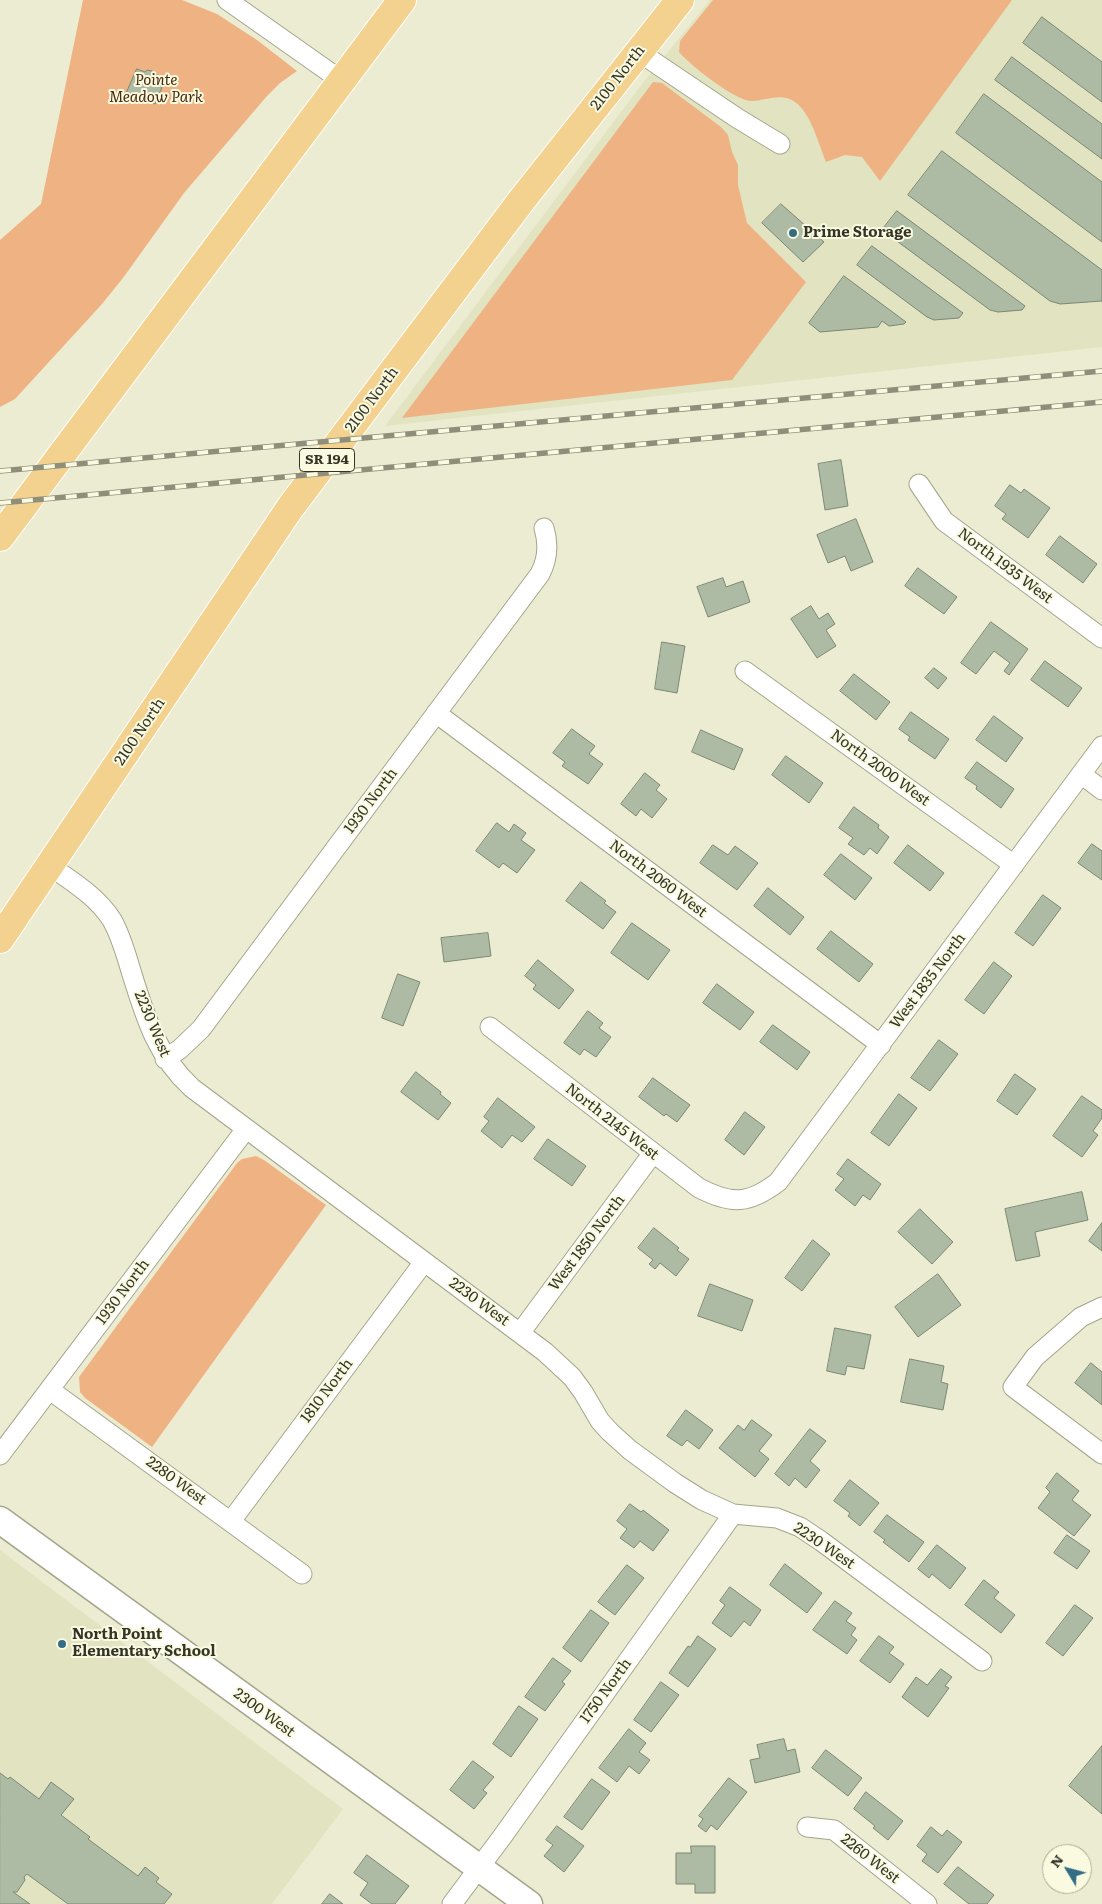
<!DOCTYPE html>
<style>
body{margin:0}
#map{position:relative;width:1102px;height:1904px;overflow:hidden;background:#ececd2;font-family:Literata,serif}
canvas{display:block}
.north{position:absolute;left:1042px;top:1844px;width:50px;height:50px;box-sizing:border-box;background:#f9fadf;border:1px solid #aaaa96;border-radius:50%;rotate:307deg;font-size:14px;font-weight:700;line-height:20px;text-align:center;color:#333328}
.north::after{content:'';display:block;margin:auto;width:18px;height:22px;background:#336c85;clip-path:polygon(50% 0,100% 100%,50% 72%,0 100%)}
</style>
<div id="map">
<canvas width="1102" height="1904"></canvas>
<div class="north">N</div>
</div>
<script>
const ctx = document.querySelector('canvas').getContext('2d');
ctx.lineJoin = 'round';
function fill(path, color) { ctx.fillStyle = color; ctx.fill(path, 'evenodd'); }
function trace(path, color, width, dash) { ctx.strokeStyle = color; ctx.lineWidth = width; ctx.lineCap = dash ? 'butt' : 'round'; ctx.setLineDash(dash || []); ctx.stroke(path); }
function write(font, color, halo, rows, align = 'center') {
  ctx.font = font + ' Literata,serif'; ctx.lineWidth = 4; ctx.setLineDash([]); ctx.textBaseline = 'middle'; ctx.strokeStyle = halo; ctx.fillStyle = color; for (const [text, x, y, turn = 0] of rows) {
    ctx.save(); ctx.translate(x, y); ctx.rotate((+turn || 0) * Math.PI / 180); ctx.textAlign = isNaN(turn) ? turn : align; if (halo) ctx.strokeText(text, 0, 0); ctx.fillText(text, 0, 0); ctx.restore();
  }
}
const built = new Path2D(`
 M 710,0 L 1102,0 L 1102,347 L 385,426 L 642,84 Z
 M 0,1550 L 343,1809 L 272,1904 L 0,1904 Z`);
const green = new Path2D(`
 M 83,0 L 182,0 L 217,14 L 257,40 L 297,71 L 280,83 L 267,96 L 184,193 L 123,278 L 102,304 L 15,399 L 0,407 L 0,240 L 41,204 Z
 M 713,0 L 1012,0 L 880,181 L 862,157 L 845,155 L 826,162 C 819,145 811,113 795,102 C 781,92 766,101 751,101 C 734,100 690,65 679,52 L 680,41 Z
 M 653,82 L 662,83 L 721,127 L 728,135 L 732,152 L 738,165 L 738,185 L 747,223 L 806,282 L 732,380 L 402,418 Z
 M 256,1156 L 264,1160 L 326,1205 L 152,1447 L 85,1398 L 80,1392 L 79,1377 L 237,1163 L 242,1159 Z`);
const building = new Path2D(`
 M 1042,17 L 1102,62 L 1102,102 L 1023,43 Z
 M 1012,57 L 1102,124 L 1102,159 L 995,80 Z
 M 137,69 L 145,72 L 147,70 L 152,71 L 157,74 L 156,77 L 165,80 L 155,104 L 127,92 Z
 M 984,94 L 1102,182 L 1102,242 L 956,133 Z
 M 942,151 L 1102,270 L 1102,301 L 1060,304 L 1050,301 L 908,195 Z
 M 781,204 L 824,242 L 803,262 L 762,223 Z
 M 897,211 L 1025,306 L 1022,310 L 998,312 L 990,310 L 882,230 Z
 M 872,246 L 963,313 L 959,318 L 934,320 L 927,317 L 857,265 Z
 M 844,276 L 906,322 L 904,324 L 889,326 L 882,321 L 878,327 L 820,332 L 809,323 Z
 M 841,460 L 848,506 L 825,510 L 818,464 Z
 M 1010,485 L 1021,493 L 1024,489 L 1050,508 L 1028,538 L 1002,519 L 1006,514 L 995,506 Z
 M 856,519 L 873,562 L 851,571 L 845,556 L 828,563 L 817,535 Z
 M 1060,536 L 1097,564 L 1083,583 L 1046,555 Z
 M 918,568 L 957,597 L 944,614 L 905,586 Z
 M 723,578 L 726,587 L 743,581 L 750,602 L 708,617 L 697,587 Z
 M 811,606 L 819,619 L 828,613 L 835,624 L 826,630 L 836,646 L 817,658 L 791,619 Z
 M 991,622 L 1028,649 L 1009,675 L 1004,671 L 1010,663 L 994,651 L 976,674 L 961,663 Z
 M 662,642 L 685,646 L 677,693 L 655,689 Z
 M 1045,661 L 1082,688 L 1068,707 L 1031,680 Z
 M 934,668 L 947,678 L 938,689 L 925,678 Z
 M 854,674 L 890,702 L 876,720 L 840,691 Z
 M 911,712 L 949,739 L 935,759 L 908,740 L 910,737 L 899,729 Z
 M 994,716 L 1023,738 L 1006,762 L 976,740 Z
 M 572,729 L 595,746 L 589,754 L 603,764 L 588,784 L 562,766 L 565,762 L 553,753 Z
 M 701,730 L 743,749 L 734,770 L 692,752 Z
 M 786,756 L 823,783 L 809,803 L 772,775 Z
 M 977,762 L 1014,789 L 1001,808 L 976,789 L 977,786 L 965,778 Z
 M 645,773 L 660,785 L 656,790 L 667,799 L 652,818 L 641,809 L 636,816 L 621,804 Z
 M 854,807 L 879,825 L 878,828 L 889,837 L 877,854 L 870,848 L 864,855 L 848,844 L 853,838 L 839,828 Z
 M 497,823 L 509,832 L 514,824 L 526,833 L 521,840 L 535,850 L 517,873 L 503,863 L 499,868 L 476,851 Z
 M 1092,844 L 1102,851 L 1102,880 L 1078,863 Z
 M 713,845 L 728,855 L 735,846 L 758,863 L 737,890 L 700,863 Z
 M 908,845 L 944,873 L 930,891 L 894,863 Z
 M 841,854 L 872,878 L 855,900 L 824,875 Z
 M 581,882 L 606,901 L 604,903 L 616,912 L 603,929 L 566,901 Z
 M 768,888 L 804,917 L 790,935 L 754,906 Z
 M 1043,895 L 1061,908 L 1033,946 L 1015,933 Z
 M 632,923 L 670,950 L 648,980 L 611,953 Z
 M 831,931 L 873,964 L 859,982 L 817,949 Z
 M 488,933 L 491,956 L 444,962 L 441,938 Z
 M 538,960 L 574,990 L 559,1009 L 533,989 L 536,985 L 525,976 Z
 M 994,962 L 1012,976 L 984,1014 L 965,1000 Z
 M 398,974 L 420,982 L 403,1026 L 382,1018 Z
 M 717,984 L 754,1012 L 740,1030 L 703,1003 Z
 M 588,1011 L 603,1023 L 599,1028 L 611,1037 L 596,1057 L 584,1049 L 580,1055 L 564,1043 Z
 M 773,1025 L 810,1052 L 797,1070 L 760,1042 Z
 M 939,1040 L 958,1054 L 930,1091 L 911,1078 Z
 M 416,1072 L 441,1092 L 440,1094 L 451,1103 L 438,1120 L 401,1092 Z
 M 1015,1074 L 1036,1089 L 1017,1115 L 997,1101 Z
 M 653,1078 L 690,1105 L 677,1122 L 666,1114 L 664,1116 L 639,1097 Z
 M 899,1094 L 917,1108 L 889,1146 L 871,1133 Z
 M 1082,1096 L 1102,1110 L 1102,1118 L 1093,1131 L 1098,1135 L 1082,1157 L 1053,1136 Z
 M 498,1098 L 535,1127 L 522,1142 L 512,1135 L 502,1148 L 481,1131 L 489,1121 L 484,1117 Z
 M 745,1112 L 765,1127 L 744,1155 L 725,1140 Z
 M 548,1139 L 586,1166 L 572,1186 L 534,1159 Z
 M 848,1159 L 881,1184 L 870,1200 L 863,1195 L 855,1206 L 835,1190 L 844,1179 L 837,1174 Z
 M 1082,1192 L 1088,1220 L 1035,1232 L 1040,1256 L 1016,1261 L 1005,1209 Z
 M 920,1209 L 953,1242 L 932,1264 L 898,1232 Z
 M 1102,1223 L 1102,1251 L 1089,1241 Z
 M 654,1228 L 679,1248 L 677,1250 L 689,1259 L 676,1276 L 660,1263 L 655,1269 L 649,1264 L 653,1260 L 638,1248 Z
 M 813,1240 L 830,1254 L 802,1291 L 785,1278 Z
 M 938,1274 L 961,1305 L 918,1337 L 895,1307 Z
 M 710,1284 L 753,1300 L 742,1331 L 698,1316 Z
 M 835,1328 L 871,1335 L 864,1369 L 847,1366 L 845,1375 L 827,1371 Z
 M 910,1359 L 944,1366 L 941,1382 L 948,1384 L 943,1410 L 901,1402 Z
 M 1091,1363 L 1102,1372 L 1102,1405 L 1075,1383 Z
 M 686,1410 L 713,1430 L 699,1449 L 687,1440 L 682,1446 L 667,1436 Z
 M 752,1420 L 772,1435 L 759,1451 L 769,1459 L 755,1477 L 719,1448 L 738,1425 L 744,1430 Z
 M 810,1429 L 826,1441 L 810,1461 L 820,1470 L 806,1488 L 795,1478 L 789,1486 L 775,1474 Z
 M 1057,1473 L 1079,1491 L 1072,1500 L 1091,1515 L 1074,1536 L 1038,1508 L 1050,1492 L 1046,1488 Z
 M 850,1480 L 879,1503 L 860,1526 L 848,1516 L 850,1513 L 834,1501 Z
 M 630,1504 L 641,1512 L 643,1510 L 669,1530 L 653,1551 L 640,1541 L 634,1548 L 620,1538 L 627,1529 L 617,1521 Z
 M 887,1515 L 924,1542 L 909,1562 L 883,1542 L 885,1540 L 874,1532 Z
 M 1067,1535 L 1090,1551 L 1077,1569 L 1054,1553 Z
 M 937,1545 L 966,1568 L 950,1589 L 932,1574 L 929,1578 L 918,1569 Z
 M 785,1564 L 822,1593 L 807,1613 L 770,1585 Z
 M 627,1565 L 644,1578 L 615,1615 L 598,1602 Z
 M 984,1580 L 999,1592 L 994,1598 L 1015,1615 L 1001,1633 L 965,1605 Z
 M 730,1587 L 761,1610 L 750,1626 L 744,1621 L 731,1637 L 712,1623 L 725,1605 L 720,1601 Z
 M 835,1601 L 852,1613 L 846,1621 L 856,1628 L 851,1635 L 857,1640 L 847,1654 L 813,1630 Z
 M 1075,1605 L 1093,1618 L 1063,1656 L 1046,1643 Z
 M 591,1610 L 609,1623 L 581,1662 L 563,1648 Z
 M 698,1636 L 716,1649 L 688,1687 L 669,1673 L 688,1646 L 690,1647 Z
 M 879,1636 L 894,1647 L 889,1653 L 904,1664 L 890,1683 L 860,1661 Z
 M 553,1658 L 571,1671 L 562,1682 L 565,1684 L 545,1711 L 525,1697 Z
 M 941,1669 L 952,1677 L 945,1686 L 949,1688 L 928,1717 L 902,1697 L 916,1677 L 927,1685 Z
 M 661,1682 L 679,1695 L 651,1732 L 634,1720 Z
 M 519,1706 L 538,1719 L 511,1757 L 493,1744 Z
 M 629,1729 L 646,1743 L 639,1752 L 650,1760 L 639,1774 L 629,1766 L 617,1782 L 599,1768 Z
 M 784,1739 L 787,1751 L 795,1749 L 800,1772 L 755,1783 L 750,1760 L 760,1758 L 757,1745 Z
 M 1102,1746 L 1102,1814 L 1069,1786 Z
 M 826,1750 L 862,1778 L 848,1796 L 812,1768 Z
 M 473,1761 L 494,1777 L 483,1790 L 487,1793 L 474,1809 L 450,1790 Z
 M 0,1773 L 8,1779 L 10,1777 L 39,1799 L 51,1782 L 74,1799 L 61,1815 L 90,1837 L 88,1839 L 138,1876 L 145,1867 L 159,1878 L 156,1882 L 172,1894 L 164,1904 L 68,1904 L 27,1874 L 24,1877 L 25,1880 L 17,1892 L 13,1892 L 30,1904 L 0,1904 Z
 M 729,1778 L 747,1792 L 717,1830 L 711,1825 L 706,1832 L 698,1826 L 703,1819 L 699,1816 Z
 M 592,1779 L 610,1792 L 582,1830 L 564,1817 Z
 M 866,1792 L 903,1821 L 888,1840 L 873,1828 L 875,1826 L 854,1809 Z
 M 557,1826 L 584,1846 L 564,1872 L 544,1856 L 553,1845 L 546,1840 Z
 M 931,1827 L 942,1836 L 947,1830 L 962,1842 L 938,1873 L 922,1861 L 927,1854 L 917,1846 Z
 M 691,1846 L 715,1846 L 715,1893 L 695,1893 L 695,1884 L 676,1884 L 676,1853 L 691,1853 Z
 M 367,1855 L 409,1886 L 395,1904 L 372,1904 L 360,1895 L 368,1883 L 354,1873 Z
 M 958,1867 L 994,1895 L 987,1904 L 969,1904 L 944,1884 Z
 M 330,1894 L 343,1904 L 322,1904 Z`);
const minor = new Path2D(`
 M 227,0 L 342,81
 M 639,52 L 737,118 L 780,144
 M 919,484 L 944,521 L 1102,638
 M 745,671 L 1014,865
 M 436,713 L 881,1045
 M 1081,774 L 1102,790
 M 49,865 C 71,881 97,896 112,920 C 121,936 126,954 131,971 C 145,1016 156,1055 192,1088 L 545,1352 L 572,1377 L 583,1392 L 600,1421 L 610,1432 L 630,1450 L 675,1483 L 702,1500 L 733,1514 L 777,1518 L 800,1527 L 821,1541 L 982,1661
 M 490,1027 L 699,1188 C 732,1205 749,1204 778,1182 L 1102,746
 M 165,1059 L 180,1049 L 201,1029 L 540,574 C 548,559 549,545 544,528
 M 1102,1307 L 1081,1317 L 1035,1357 L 1013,1387 L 1102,1454
 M 520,1333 L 653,1153
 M 50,1390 L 302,1574
 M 0,1455 L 246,1129
 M 231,1521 L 424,1262
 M 807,1827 L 834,1830 L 927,1904
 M 452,1904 L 502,1837 L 733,1514`);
const secondary = new Path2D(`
 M 0,1520 L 529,1904`);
const trunk = new Path2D(`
 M 0,537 L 402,0
 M 0,939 L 290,508 L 521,201 L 680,0`);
const rail = new Path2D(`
 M 0,471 L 1102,371
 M 0,503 L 1102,402`);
const markers = [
 [793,233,5,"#336c85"],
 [62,1644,5,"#336c85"]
];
const shields = [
 [327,460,55]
];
const shieldNames = [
 ["SR 194",327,460]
];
const streetNames = [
 ["2100 North",618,78,-52],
 ["2100 North",372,400,-53],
 ["North 1935 West",1005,566,37],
 ["2100 North",140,732,-56],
 ["North 2000 West",880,768,36],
 ["1930 North",371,801,-53],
 ["North 2060 West",658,879,37],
 ["West 1835 North",928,981,-53],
 ["2230 West",152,1024,67],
 ["North 2145 West",612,1122,38],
 ["West 1850 North",587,1243,-53],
 ["1930 North",123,1292,-53],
 ["2230 West",479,1302,36],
 ["1810 North",327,1391,-53],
 ["2280 West",176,1481,36],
 ["2230 West",824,1546,34],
 ["1750 North",606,1691,-54],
 ["2300 West",264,1713,36],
 ["2260 West",870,1859,38]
];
const parkNames = [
 ["Pointe",156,81],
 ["Meadow Park",156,98]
];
const poiNames = [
 ["Prime Storage",803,233],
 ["North Point",72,1635],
 ["Elementary School",72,1652]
];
fill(built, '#e2e3c0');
fill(green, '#efb283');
fill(building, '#adbba4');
trace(building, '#7c8873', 1);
trace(minor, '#a5a58c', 21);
trace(secondary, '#a5a58c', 29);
trace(trunk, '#fff', 30);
trace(minor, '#fff', 19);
trace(secondary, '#fff', 26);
trace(trunk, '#f3d28f', 28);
trace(rail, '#8e8e7b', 5.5);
trace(rail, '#f9fadf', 4, [11]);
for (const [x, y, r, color] of markers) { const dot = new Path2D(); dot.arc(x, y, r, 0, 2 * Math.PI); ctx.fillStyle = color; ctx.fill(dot); trace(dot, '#f9fadf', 2); }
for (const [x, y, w] of shields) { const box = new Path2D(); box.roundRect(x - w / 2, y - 11.5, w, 23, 4); ctx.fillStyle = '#f9fadf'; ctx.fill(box); trace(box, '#333328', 1); }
write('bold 14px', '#333328', null, shieldNames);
write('15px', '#333328', '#f9fadf', streetNames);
write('italic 15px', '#4a2a0e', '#f9fadf', parkNames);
write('bold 15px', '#333328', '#f9fadf', poiNames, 'left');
</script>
